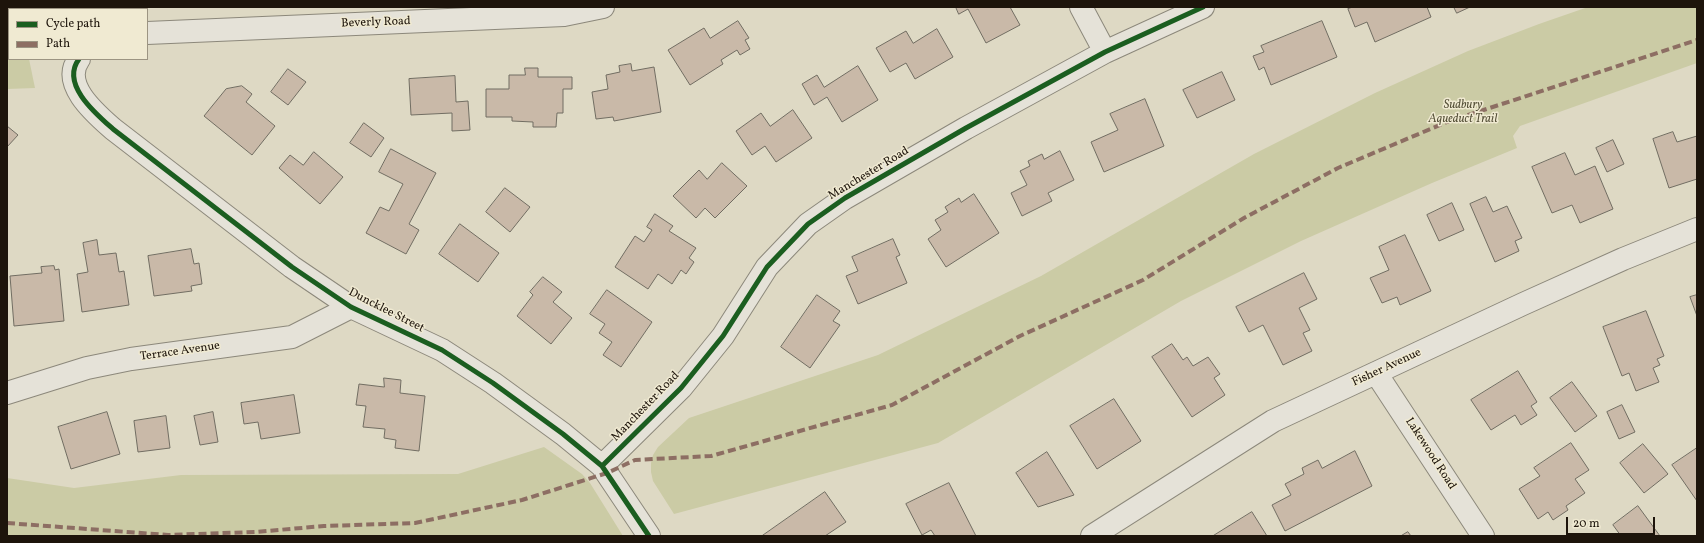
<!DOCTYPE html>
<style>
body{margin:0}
#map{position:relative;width:1704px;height:543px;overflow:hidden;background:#ded9c4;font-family:Vollkorn,serif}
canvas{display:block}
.frame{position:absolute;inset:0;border:8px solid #1d140b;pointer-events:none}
.legend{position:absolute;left:8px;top:8px;width:140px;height:52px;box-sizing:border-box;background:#f0ead2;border:1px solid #9c9482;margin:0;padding:5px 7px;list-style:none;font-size:12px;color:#1d140b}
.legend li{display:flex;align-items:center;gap:8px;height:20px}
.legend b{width:20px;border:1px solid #9c9482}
.scale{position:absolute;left:1566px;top:517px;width:89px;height:18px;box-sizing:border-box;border:2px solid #1d140b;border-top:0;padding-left:5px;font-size:12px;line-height:14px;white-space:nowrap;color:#1d140b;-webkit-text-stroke:3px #f0ead2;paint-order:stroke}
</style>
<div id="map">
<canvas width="1704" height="543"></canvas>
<div class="frame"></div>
<ul class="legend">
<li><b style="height:5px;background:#1b5e20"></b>Cycle path</li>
<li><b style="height:5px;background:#8d6e63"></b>Path</li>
</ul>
<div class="scale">20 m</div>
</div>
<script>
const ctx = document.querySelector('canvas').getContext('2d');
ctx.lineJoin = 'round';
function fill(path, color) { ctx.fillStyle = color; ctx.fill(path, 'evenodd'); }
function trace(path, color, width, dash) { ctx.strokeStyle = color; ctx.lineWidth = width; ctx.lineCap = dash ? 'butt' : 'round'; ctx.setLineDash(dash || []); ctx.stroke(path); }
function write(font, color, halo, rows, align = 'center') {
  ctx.font = font + ' Vollkorn,serif'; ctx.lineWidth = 3; ctx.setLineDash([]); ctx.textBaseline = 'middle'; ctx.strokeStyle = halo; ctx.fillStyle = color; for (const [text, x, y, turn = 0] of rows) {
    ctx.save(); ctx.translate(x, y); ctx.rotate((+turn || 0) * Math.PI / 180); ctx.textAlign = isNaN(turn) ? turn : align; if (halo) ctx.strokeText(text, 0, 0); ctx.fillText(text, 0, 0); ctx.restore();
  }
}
const green = new Path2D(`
 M 7,7 L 17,7 L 18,9 L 9,9 L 9,59 L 29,59 L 35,88 L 7,89 Z
 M 1588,7 L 1697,7 L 1697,63 L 1520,126 L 1513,136 L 1517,148 L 1432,183 L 1301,241 L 1181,301 L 938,443 L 674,514 L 653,481 L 651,472 L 651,463 L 653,455 L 658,447 L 689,418 L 878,355 L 1041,276 L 1254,154 L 1375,93 L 1468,51 L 1539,24 Z
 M 544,447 L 582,474 L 590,483 L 623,536 L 7,536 L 7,478 L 74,488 L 181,475 L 458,474 Z`);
const building = new Path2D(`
 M 956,7 L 1010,7 L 1020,25 L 986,43 L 968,9 L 959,14 Z
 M 1353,7 L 1427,7 L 1431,17 L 1375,42 L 1367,22 L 1355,27 L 1348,9 Z
 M 1454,7 L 1470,7 L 1457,13 Z
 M 738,21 L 749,38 L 745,40 L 750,49 L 740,55 L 737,50 L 721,60 L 723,64 L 690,85 L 668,50 L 704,28 L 710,38 Z
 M 1322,21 L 1337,57 L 1271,85 L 1264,67 L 1259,70 L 1253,56 L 1264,52 L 1261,46 Z
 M 937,29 L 953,57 L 915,79 L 906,63 L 890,72 L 876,48 L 906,31 L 913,43 Z
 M 631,64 L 632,71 L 654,67 L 661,112 L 614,121 L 613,117 L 596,119 L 592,92 L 608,89 L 606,75 L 620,72 L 619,66 Z
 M 858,66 L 878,100 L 842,122 L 827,97 L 814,105 L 802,84 L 817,75 L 824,87 Z
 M 525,68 L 538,68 L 538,77 L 572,77 L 572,89 L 563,89 L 563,113 L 557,113 L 556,127 L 533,127 L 533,122 L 512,121 L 512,117 L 486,117 L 486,89 L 509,89 L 509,75 L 525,75 Z
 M 288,69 L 306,82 L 288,105 L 271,92 Z
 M 1222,72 L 1235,100 L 1197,118 L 1183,90 Z
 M 455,76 L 456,102 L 468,101 L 470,130 L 452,131 L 452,113 L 411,115 L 409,79 Z
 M 242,86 L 252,94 L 246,102 L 275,126 L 252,155 L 204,116 L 226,89 Z
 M 1145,99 L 1164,146 L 1104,172 L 1091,142 L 1118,130 L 1110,114 Z
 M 793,110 L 812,138 L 776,162 L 765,146 L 752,155 L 736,131 L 761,113 L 770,126 Z
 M 364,123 L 384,138 L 371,157 L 350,143 Z
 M 7,126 L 18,135 L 7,147 Z
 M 1673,132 L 1677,142 L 1697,136 L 1697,179 L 1669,188 L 1653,139 Z
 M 1613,140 L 1624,164 L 1607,172 L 1596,148 Z
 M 391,149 L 436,173 L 409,224 L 419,230 L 406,254 L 366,233 L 380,207 L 389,211 L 403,184 L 379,172 Z
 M 1060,151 L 1074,180 L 1048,193 L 1052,201 L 1022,216 L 1011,193 L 1027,185 L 1020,171 L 1030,166 L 1028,161 L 1042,154 L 1044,159 Z
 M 314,152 L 343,177 L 320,204 L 279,168 L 290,155 L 303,165 Z
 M 1565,153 L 1575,175 L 1595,166 L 1613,209 L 1580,223 L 1572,205 L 1552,213 L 1532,167 Z
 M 722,163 L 747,186 L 715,218 L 705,208 L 696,218 L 673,196 L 699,170 L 707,179 Z
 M 505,188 L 530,207 L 510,232 L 486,212 Z
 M 974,194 L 999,233 L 946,267 L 928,239 L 941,230 L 935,220 L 948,212 L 945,207 L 959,198 L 961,202 Z
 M 1486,197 L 1493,212 L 1507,206 L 1522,238 L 1515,241 L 1519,251 L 1495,262 L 1470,204 Z
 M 1452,203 L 1464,230 L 1439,241 L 1427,215 Z
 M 655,214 L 673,226 L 669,231 L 696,248 L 689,258 L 694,262 L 686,274 L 681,270 L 672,284 L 658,274 L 648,289 L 615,267 L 635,236 L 644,242 L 652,230 L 647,227 Z
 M 460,224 L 499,253 L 478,282 L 439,254 Z
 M 1405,235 L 1431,291 L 1400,305 L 1397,297 L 1382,303 L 1370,278 L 1389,270 L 1379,247 Z
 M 893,239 L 900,255 L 896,257 L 907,283 L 858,304 L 846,276 L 858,271 L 852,257 Z
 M 97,240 L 99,255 L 116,253 L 119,272 L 124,271 L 129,305 L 82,312 L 77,274 L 88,272 L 83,243 Z
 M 191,249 L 194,264 L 199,263 L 202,284 L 191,286 L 192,291 L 154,296 L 148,256 Z
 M 54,266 L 55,270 L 59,269 L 64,321 L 14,326 L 10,276 L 42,273 L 41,267 Z
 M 1304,273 L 1317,299 L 1299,308 L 1310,330 L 1303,333 L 1312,351 L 1283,365 L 1263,325 L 1249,332 L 1236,307 Z
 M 543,277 L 562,292 L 553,302 L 572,318 L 551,344 L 517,316 L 533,295 L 530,292 Z
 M 607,290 L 652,322 L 621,367 L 603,355 L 612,342 L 599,333 L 605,324 L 590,314 Z
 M 817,295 L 840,311 L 833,321 L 840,325 L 810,368 L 781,347 Z
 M 1697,295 L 1697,316 L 1690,297 Z
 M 1646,311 L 1664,356 L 1657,359 L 1660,365 L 1653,368 L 1659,382 L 1636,391 L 1629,373 L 1622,376 L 1603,327 Z
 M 1172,344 L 1183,360 L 1187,357 L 1193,366 L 1208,357 L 1220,374 L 1214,378 L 1225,395 L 1192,417 L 1152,357 Z
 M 1518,371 L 1537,402 L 1531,406 L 1537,415 L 1521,425 L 1515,415 L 1491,430 L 1471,400 Z
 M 384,378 L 401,380 L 400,393 L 425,396 L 419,451 L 395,448 L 396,440 L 384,438 L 385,429 L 363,427 L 366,406 L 356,405 L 359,384 L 384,387 Z
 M 1572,382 L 1597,416 L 1575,432 L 1550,398 Z
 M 294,395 L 300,433 L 261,439 L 258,422 L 244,424 L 241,403 Z
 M 1114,399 L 1141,441 L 1097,469 L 1070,426 Z
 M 1622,405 L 1635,432 L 1619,439 L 1607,412 Z
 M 107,412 L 120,454 L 71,469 L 58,427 Z
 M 213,412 L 218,442 L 200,445 L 194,416 Z
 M 166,416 L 170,448 L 138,452 L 134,421 Z
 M 1571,443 L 1589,470 L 1575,479 L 1585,493 L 1566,506 L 1568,510 L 1553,520 L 1548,512 L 1538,519 L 1519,489 L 1540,476 L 1534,468 Z
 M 1643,444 L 1668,474 L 1644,493 L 1620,463 Z
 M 1697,448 L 1697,501 L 1672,465 Z
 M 1355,451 L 1372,486 L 1285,531 L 1272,505 L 1291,495 L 1285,484 L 1304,474 L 1302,468 L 1318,460 L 1322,468 Z
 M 1047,452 L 1074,495 L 1038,507 L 1016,473 Z
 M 949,483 L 976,536 L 935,536 L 931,530 L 922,535 L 906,504 Z
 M 825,492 L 846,522 L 825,536 L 762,536 Z
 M 1638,506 L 1660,536 L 1621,536 L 1613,525 Z
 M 1252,512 L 1267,536 L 1213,536 Z
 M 1408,532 L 1411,536 L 1401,536 Z`);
const lane = new Path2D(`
 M 37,7 L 38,9`);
const street = new Path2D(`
 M 1081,7 L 1105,52
 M 147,33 L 564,15 L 603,7
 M 79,59 C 60,84 96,114 113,129 L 292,267 L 351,307 L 442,350 L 493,383 L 563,434 L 602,466 L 649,536
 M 1376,373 L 1483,536
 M 7,393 L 87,368 L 131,359 L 292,337 L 351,307
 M 602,466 L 681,388 L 723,336 L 767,267 L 808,224 L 845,198 L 966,128 L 1105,52 L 1203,7
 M 1092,536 L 1273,421 L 1523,304 L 1623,259 L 1697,229`);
const quiet = new Path2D(`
 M 7,523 L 168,535 L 255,532 L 324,526 L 415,523 L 522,500 L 607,473 L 635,460 L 711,456 L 892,405 L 1020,336 L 1143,280 L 1244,218 L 1338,168 L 1447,122 L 1697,40`);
const cycleway = new Path2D(`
 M 79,59 C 60,84 96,114 113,129 L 292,267 L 351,307 L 442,350 L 493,383 L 563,434 L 602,466 L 649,536
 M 602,466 L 681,388 L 723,336 L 767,267 L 808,224 L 845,198 L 966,128 L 1105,52 L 1203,7`);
const streetNames = [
 ["Beverly Road",376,23,-2],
 ["Manchester Road",869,174,-31],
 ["Duncklee Street",386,311,27],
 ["Terrace Avenue",180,352,-8],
 ["Fisher Avenue",1387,368,-25],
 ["Manchester Road",646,407,-46],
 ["Lakewood Road",1430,454,57]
];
const parkNames = [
 ["Sudbury",1463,106],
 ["Aqueduct Trail",1463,120]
];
fill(green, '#cbcba5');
fill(building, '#c9b9a8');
trace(building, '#716d62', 1);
trace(lane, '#8c887b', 16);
trace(street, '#8c887b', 24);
trace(lane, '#e5e2d8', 14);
trace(street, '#e5e2d8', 22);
trace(quiet, '#8d6e63', 4, [8, 4]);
trace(cycleway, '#1b5e20', 5);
write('12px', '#1d140b', '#f0ead2', streetNames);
write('italic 12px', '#555038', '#f0ead2', parkNames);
</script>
